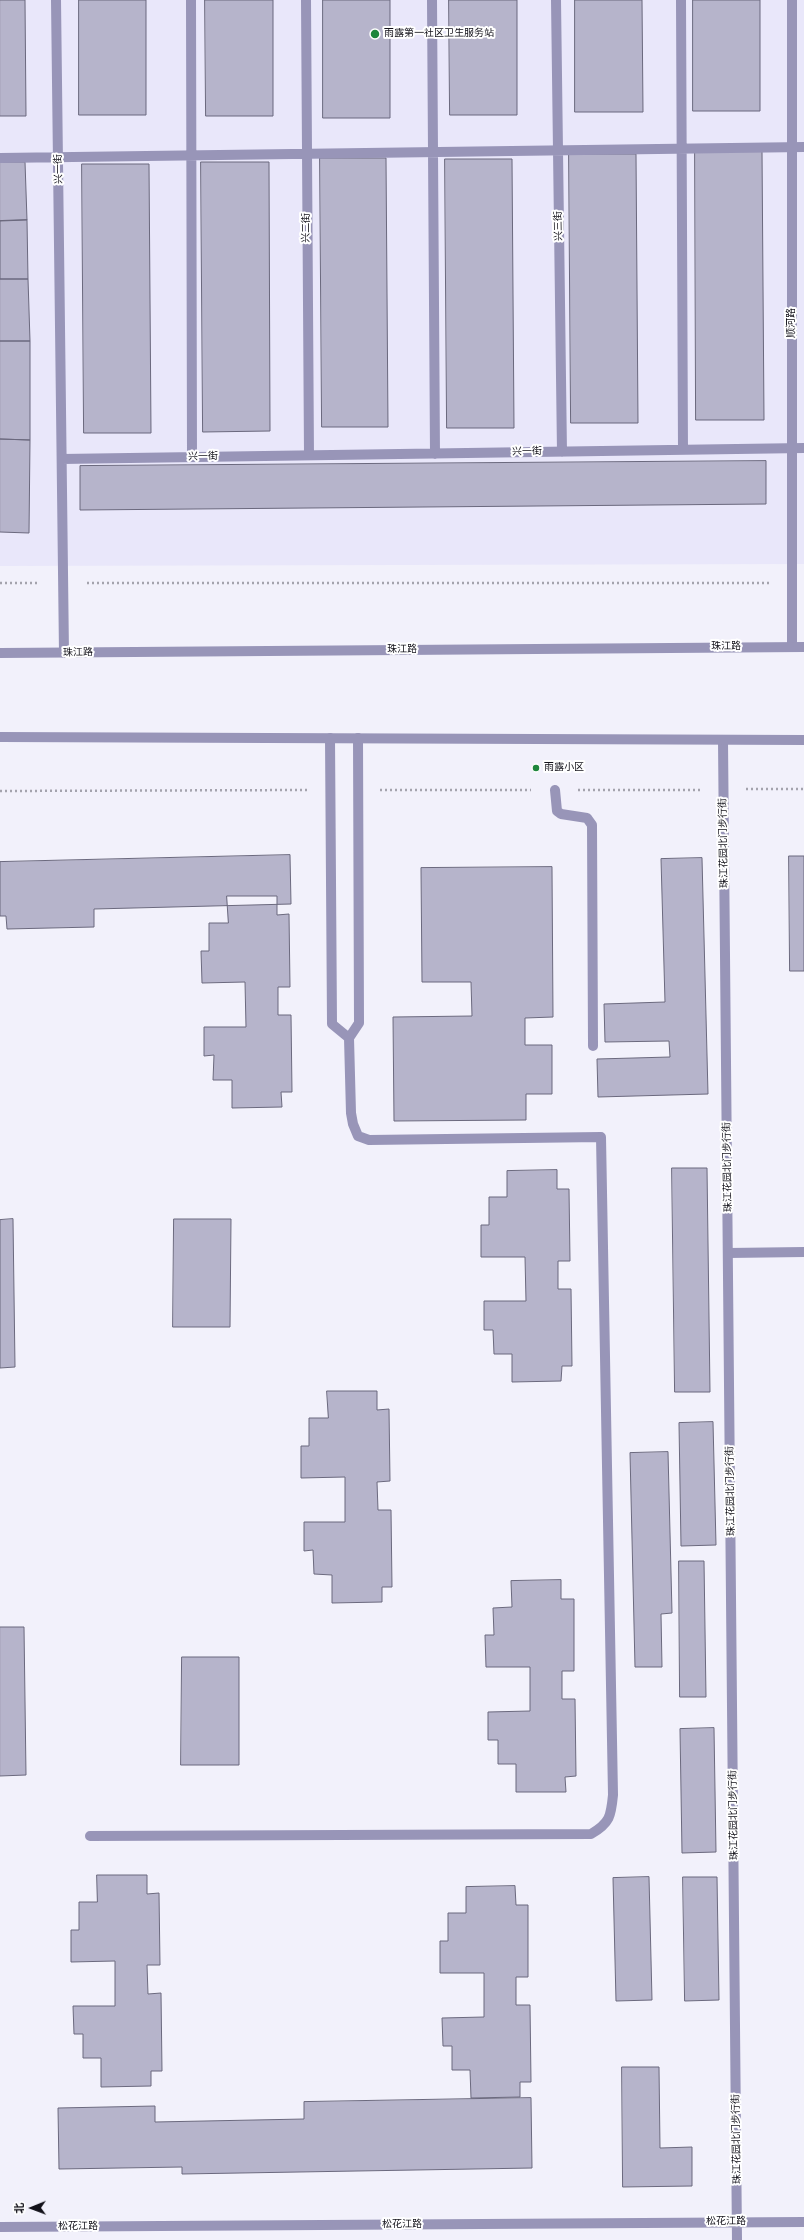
<!DOCTYPE html>
<meta charset="utf-8">
<style>
body{margin:0}
#map{position:relative;width:804px;height:2240px;overflow:hidden;background:#f2f1fb;font-family:"Nunito Sans","Noto Sans SC",sans-serif}
canvas{display:block}
.north{position:absolute;left:12px;top:2188px;width:40px;height:40px;-webkit-text-stroke:3px #fff;paint-order:stroke;rotate:269deg;font-size:11px;font-weight:700;line-height:16px;text-align:center;color:#121119}
.north::after{content:'';display:block;margin:auto;width:14px;height:18px;background:#121119;clip-path:polygon(50% 0,100% 100%,50% 72%,0 100%)}
</style>
<div id="map">
<canvas width="804" height="2240"></canvas>
<div class="north">北</div>
</div>
<script>
const ctx = document.querySelector('canvas').getContext('2d');
ctx.lineJoin = 'round';
function fill(path, color) { ctx.fillStyle = color; ctx.fill(path, 'evenodd'); }
function trace(path, color, width, dash) { ctx.strokeStyle = color; ctx.lineWidth = width; ctx.lineCap = dash ? 'butt' : 'round'; ctx.setLineDash(dash || []); ctx.stroke(path); }
function write(font, color, halo, rows, align = 'center') {
  ctx.font = font + ' "Nunito Sans","Noto Sans SC",sans-serif'; ctx.lineWidth = 4; ctx.setLineDash([]); ctx.textBaseline = 'middle'; ctx.strokeStyle = halo; ctx.fillStyle = color; for (const [text, x, y, turn = 0] of rows) {
    ctx.save(); ctx.translate(x, y); ctx.rotate((+turn || 0) * Math.PI / 180); ctx.textAlign = isNaN(turn) ? turn : align; if (halo) ctx.strokeText(text, 0, 0); ctx.fillText(text, 0, 0); ctx.restore();
  }
}
const built = new Path2D(`
 M 0,0 L 804,0 L 804,564 L 0,566 Z`);
const building = new Path2D(`
 M 0,0 L 25,0 L 26,116 L 0,116 Z
 M 79,0 L 146,0 L 146,115 L 79,115 Z
 M 205,0 L 273,0 L 273,116 L 206,116 Z
 M 323,0 L 390,0 L 390,118 L 323,118 Z
 M 449,0 L 517,0 L 517,115 L 450,115 Z
 M 575,0 L 642,0 L 643,112 L 575,112 Z
 M 693,0 L 760,0 L 760,111 L 693,111 Z
 M 695,151 L 762,151 L 764,420 L 696,420 Z
 M 569,154 L 636,154 L 638,423 L 571,423 Z
 M 320,158 L 386,158 L 388,427 L 322,427 Z
 M 445,159 L 512,159 L 514,428 L 447,428 Z
 M 0,162 L 25,162 L 27,220 L 0,221 Z
 M 201,162 L 269,162 L 270,431 L 203,432 Z
 M 82,164 L 149,164 L 151,433 L 84,433 Z
 M 27,220 L 28,279 L 0,279 L 0,221 Z
 M 0,279 L 28,279 L 30,341 L 0,341 Z
 M 0,341 L 30,341 L 30,440 L 0,439 Z
 M 0,439 L 30,440 L 29,533 L 0,532 Z
 M 766,461 L 766,504 L 80,510 L 80,466 Z
 M 290,855 L 291,904 L 94,909 L 94,927 L 7,929 L 6,916 L 0,916 L 0,862 Z
 M 789,856 L 804,856 L 804,971 L 790,971 Z
 M 702,858 L 708,1094 L 598,1097 L 597,1059 L 670,1057 L 669,1041 L 605,1042 L 604,1004 L 665,1002 L 661,859 Z
 M 552,867 L 553,1017 L 525,1018 L 525,1045 L 552,1045 L 552,1094 L 526,1094 L 526,1120 L 394,1121 L 393,1017 L 472,1016 L 471,982 L 422,982 L 421,868 Z
 M 227,896 L 277,896 L 277,915 L 289,914 L 290,987 L 278,987 L 278,1015 L 291,1015 L 292,1092 L 281,1092 L 282,1107 L 232,1108 L 232,1080 L 213,1080 L 214,1055 L 204,1056 L 204,1027 L 246,1027 L 245,982 L 202,983 L 201,951 L 209,951 L 209,923 L 228,923 Z
 M 672,1168 L 707,1168 L 710,1392 L 675,1392 Z
 M 557,1170 L 557,1189 L 569,1189 L 570,1261 L 558,1261 L 558,1289 L 571,1289 L 572,1366 L 562,1366 L 561,1381 L 512,1382 L 512,1354 L 494,1354 L 493,1330 L 484,1330 L 484,1301 L 526,1301 L 525,1257 L 481,1257 L 481,1225 L 489,1225 L 489,1197 L 507,1197 L 507,1171 Z
 M 13,1219 L 15,1367 L 0,1368 L 0,1220 Z
 M 174,1219 L 231,1219 L 230,1327 L 173,1327 Z
 M 327,1391 L 377,1391 L 377,1410 L 389,1409 L 390,1481 L 377,1482 L 378,1510 L 391,1510 L 392,1587 L 382,1587 L 382,1602 L 332,1603 L 332,1575 L 314,1574 L 313,1550 L 304,1551 L 304,1522 L 345,1522 L 345,1477 L 301,1478 L 301,1446 L 309,1446 L 309,1418 L 328,1418 Z
 M 713,1422 L 716,1545 L 681,1546 L 679,1423 Z
 M 668,1452 L 672,1613 L 661,1614 L 662,1667 L 635,1667 L 630,1453 Z
 M 679,1561 L 704,1561 L 706,1697 L 680,1697 Z
 M 561,1580 L 561,1599 L 574,1599 L 574,1671 L 562,1671 L 562,1699 L 575,1699 L 576,1776 L 565,1777 L 566,1792 L 516,1792 L 516,1764 L 498,1764 L 498,1740 L 488,1740 L 488,1712 L 530,1711 L 530,1667 L 486,1667 L 485,1635 L 494,1635 L 493,1608 L 512,1607 L 511,1581 Z
 M 0,1627 L 24,1627 L 26,1775 L 0,1776 Z
 M 182,1657 L 239,1657 L 239,1765 L 181,1765 Z
 M 714,1728 L 716,1852 L 682,1853 L 680,1729 Z
 M 97,1875 L 147,1875 L 147,1894 L 159,1893 L 160,1965 L 147,1965 L 148,1994 L 161,1993 L 162,2071 L 151,2071 L 151,2086 L 101,2087 L 101,2058 L 83,2058 L 83,2034 L 74,2034 L 73,2006 L 115,2006 L 115,1961 L 71,1962 L 71,1930 L 79,1930 L 79,1902 L 97,1902 Z
 M 649,1877 L 652,2000 L 616,2001 L 613,1878 Z
 M 683,1877 L 717,1877 L 719,2000 L 685,2001 Z
 M 515,1886 L 516,1905 L 528,1905 L 528,1977 L 516,1977 L 516,2005 L 530,2005 L 531,2082 L 520,2082 L 520,2097 L 471,2098 L 470,2070 L 452,2070 L 452,2046 L 443,2046 L 442,2018 L 484,2017 L 484,1973 L 440,1973 L 440,1941 L 448,1941 L 448,1913 L 466,1913 L 466,1887 Z
 M 622,2067 L 659,2067 L 660,2148 L 692,2147 L 692,2186 L 623,2187 Z
 M 531,2098 L 532,2168 L 182,2174 L 182,2167 L 59,2169 L 58,2108 L 155,2106 L 155,2122 L 304,2119 L 304,2102 Z`);
const path = new Path2D(`
 M 0,583 L 40,583
 M 87,583 L 770,583
 M 746,789 L 804,789
 M 380,790 L 531,790
 M 578,790 L 701,790
 M 0,791 L 307,790`);
const service = new Path2D(`
 M 56,0 L 64,653
 M 191,0 L 192,457
 M 306,0 L 309,455
 M 432,0 L 435,454
 M 556,0 L 562,452
 M 681,0 L 683,450
 M 0,158 L 804,147
 M 62,459 L 804,448
 M 330,738 L 332,1024 L 349,1038 L 359,1023 L 358,738
 M 555,790 L 557,811 L 561,814 L 587,818 L 592,825 L 593,1046
 M 728,1253 L 804,1252
 M 90,1836 L 591,1834 C 610,1823 611,1816 613,1795 L 601,1137 L 369,1140 L 358,1136 L 353,1124 L 351,1113 L 349,1038`);
const minor = new Path2D(`
 M 792,0 L 792,647
 M 723,741 L 737,2240
 M 0,2227 L 804,2222`);
const tertiary = new Path2D(`
 M 0,653 L 804,647
 M 0,737 L 804,740`);
const markers = [
 [375,34,5,"#1e863c"],
 [536,768,4,"#1e863c"]
];
const poiNames = [
 ["雨露第一社区卫生服务站",384,34],
 ["雨露小区",544,768]
];
const streetNames = [
 ["兴一街",59,169,-91],
 ["兴三街",559,226,-91],
 ["兴二街",307,228,-90],
 ["顺河路",792,323,-90],
 ["兴一街",527,452,-1],
 ["兴一街",203,457,-1],
 ["珠江路",726,647],
 ["珠江路",402,650],
 ["珠江路",78,653,-1],
 ["珠江花园北门步行街",724,843,-91],
 ["珠江花园北门步行街",728,1167,-91],
 ["珠江花园北门步行街",731,1491,-91],
 ["珠江花园北门步行街",734,1815,-91],
 ["珠江花园北门步行街",737,2139,-91],
 ["松花江路",726,2222],
 ["松花江路",402,2225],
 ["松花江路",78,2227]
];
fill(built, '#e9e7fa');
fill(building, '#b6b4cb');
trace(building, '#6b697e', 1);
trace(path, '#a4a3ad', 2.5, [2, 3]);
trace(service, '#9895b8', 10);
trace(minor, '#9895b8', 10);
trace(tertiary, '#9895b8', 10);
for (const [x, y, r, color] of markers) { const dot = new Path2D(); dot.arc(x, y, r, 0, 2 * Math.PI); ctx.fillStyle = color; ctx.fill(dot); trace(dot, '#fff', 1.5); }
write('10px', '#121119', '#fff', poiNames, 'left');
write('10px', '#121119', '#fff', streetNames);
</script>
